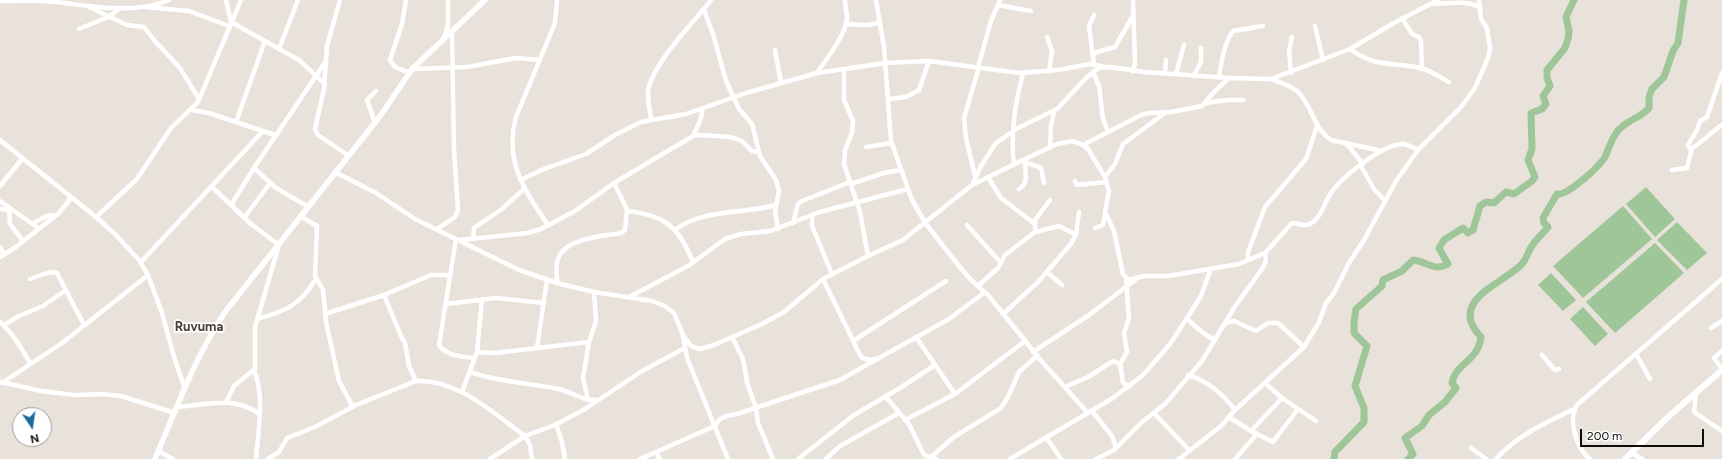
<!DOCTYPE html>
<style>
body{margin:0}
#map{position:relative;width:1722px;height:459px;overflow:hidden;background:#e9e2da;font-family:Figtree,sans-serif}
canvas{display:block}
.north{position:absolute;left:12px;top:407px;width:40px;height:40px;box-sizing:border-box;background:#fff;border:1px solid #9f9d9d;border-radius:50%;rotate:167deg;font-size:11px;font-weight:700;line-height:16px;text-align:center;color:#0e0b09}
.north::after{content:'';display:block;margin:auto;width:14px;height:18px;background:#1f689c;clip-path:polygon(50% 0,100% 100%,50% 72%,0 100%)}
.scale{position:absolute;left:1580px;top:429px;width:124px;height:18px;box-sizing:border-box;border:2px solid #0e0b09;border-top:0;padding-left:5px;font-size:12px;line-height:14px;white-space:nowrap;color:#0e0b09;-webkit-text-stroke:3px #fff;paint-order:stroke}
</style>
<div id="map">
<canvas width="1722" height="459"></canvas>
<div class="north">N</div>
<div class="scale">200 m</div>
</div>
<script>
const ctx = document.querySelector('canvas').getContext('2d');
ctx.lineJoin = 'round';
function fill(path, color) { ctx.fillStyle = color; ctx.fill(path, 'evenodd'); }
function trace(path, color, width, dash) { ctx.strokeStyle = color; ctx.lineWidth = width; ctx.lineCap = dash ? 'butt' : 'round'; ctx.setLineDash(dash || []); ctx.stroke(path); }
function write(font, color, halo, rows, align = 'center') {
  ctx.font = font + ' Figtree,sans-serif'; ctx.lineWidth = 3.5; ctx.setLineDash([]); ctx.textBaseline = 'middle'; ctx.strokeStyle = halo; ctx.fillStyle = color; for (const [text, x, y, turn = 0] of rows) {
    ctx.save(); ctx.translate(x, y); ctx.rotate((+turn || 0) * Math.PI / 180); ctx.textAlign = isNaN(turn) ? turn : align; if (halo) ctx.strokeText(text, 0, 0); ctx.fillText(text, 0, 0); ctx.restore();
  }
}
const water = new Path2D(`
 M 1646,187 L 1675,219 L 1655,237 L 1626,204 Z
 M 1623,206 L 1652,239 L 1583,298 L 1553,266 Z
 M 1677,222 L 1707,253 L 1687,270 L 1657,240 Z
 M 1655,243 L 1684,273 L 1615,333 L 1586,302 Z
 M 1551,273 L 1576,300 L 1563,311 L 1538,285 Z
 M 1583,307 L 1608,334 L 1595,346 L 1570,319 Z`);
const river = new Path2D(`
 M 1334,459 L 1335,452 L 1364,422 L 1364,408 L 1355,386 L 1367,346 L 1354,333 L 1354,322 L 1356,309 L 1382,286 L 1383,280 L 1402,271 L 1413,260 C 1429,262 1433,272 1448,264 L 1439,248 L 1444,240 L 1463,228 L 1468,233 L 1473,230 L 1480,206 L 1486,202 L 1494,203 L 1506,192 L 1514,194 L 1532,181 L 1535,177 L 1528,160 L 1532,149 L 1531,113 L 1542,109 L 1546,104 L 1543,96 L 1550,86 L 1547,78 L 1547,70 L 1565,48 L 1568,39 L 1569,31 L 1566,17 L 1574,0
 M 1408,459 L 1413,454 L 1405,438 L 1422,426 L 1429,415 L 1445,402 L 1456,388 L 1452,383 C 1456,362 1478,362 1481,337 C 1448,303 1497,286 1520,266 C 1527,260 1528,250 1534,243 C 1538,237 1544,233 1548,227 L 1544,223 L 1543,218 L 1557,194 C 1567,196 1599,167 1605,157 C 1609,148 1611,140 1617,132 C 1624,121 1641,118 1649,108 L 1649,97 L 1652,89 L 1664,77 L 1673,51 L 1678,43 L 1684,0`);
const minor = new Path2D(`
 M 226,0 L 231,22 L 299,60 L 325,84
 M 340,0 L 327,46 L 324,89 L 315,129 L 318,135 L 349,156
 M 406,0 L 402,24 L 390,60 L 395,67 L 410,73
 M 876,0 L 884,47 L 891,141 L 912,200 L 926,224 L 955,261 L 970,279 L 988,295 L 1043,363 L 1088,413
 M 0,1 C 18,1 39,0 56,2 C 92,6 134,15 169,0
 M 1434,4 C 1447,3 1471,0 1480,8
 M 998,5 L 1031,11
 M 89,7 L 127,25 L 144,27 L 154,40 L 180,68 L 199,99
 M 146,7 L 189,11 L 229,26
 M 704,10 L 713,34 L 726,81 L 739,109 L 752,124 L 760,156 L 776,180 L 779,191 L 775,211 L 778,229
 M 1094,15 L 1089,26 L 1094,65
 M 109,17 L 120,8
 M 1402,18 L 1412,34 L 1419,37 L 1421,41 L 1422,69
 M 846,24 L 867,25 L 880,23
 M 1315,26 L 1323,60
 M 79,29 L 108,17
 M 1047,37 L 1052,51 L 1049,71
 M 444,38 L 448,25 L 448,0
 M 279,49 L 298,0
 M 1350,49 C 1378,69 1391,61 1421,68 C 1431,71 1440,77 1449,82
 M 775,50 L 781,83
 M 1093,55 L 1097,52 L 1115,47 L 1133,16
 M 978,67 L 991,21 L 1000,0
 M 412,69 L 467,67 L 516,58 L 540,60
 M 844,69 L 844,100 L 853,121 L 852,133 L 845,150 L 844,164 L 860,212 L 868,256
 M 1132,71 L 1135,64 L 1133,0
 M 1093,72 L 1099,86 L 1103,119 L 1108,132
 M 817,73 C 826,60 846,34 847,19 C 847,13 845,6 845,0
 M 1165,73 L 1166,60
 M 1291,73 L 1289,51 L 1292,37
 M 1176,74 L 1184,45
 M 1194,75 L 1201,62 L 1201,48
 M 1219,77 C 1221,62 1224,43 1233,31 L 1263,26
 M 1271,79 C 1280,83 1293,86 1299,93 C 1313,108 1313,128 1331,140 L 1382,151
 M 889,99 L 906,97 L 919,90 L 929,61
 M 1206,103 L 1228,100 L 1243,100
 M 191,110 L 209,113 L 275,135
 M 651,120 C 650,109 646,96 649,86 C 657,59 693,23 711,0
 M 236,122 L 265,41
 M 375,123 L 367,100 L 376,91
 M 694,135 C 708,136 731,134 743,142 C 747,145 749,149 752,151 L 759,152
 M 0,140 L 96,217 L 115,234 L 139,260 L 148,275 L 162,313 L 174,357 L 185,389
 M 1347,144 L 1363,164
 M 1083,145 L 1141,115 L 1149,113 L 1171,112 L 1202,106 L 1215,91 L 1229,78
 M 866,147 L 891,143
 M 1050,148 L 1051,126 L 1054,111
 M 1691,151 L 1688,145 L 1697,130 L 1700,121 L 1707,117 L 1722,73
 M 1022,161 L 1041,168 L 1044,183
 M 1014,164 C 1010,134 1015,103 1023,73
 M 1361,166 L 1374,189 L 1385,201
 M 1672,170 L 1687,168 L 1692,148 C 1703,142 1711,132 1722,125
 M 335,172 L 376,193 L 415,219 L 519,270 L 557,283 L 594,292 L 652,301 L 665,306 L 674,313 L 683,335 L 691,346 L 700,349 L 714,345 L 762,324 L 784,312 L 823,279 L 868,256 L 903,240 L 972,185 L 1025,159 L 1057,144 L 1072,141 L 1081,144 L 1088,149 L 1105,177 L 1109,191 L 1105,212 L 1114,231 L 1123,274 L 1129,280 L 1144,276 L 1168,276 L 1239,264 L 1265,253 L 1292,223 C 1298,223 1304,227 1310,224 C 1321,218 1323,206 1329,196 C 1339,179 1383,143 1404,144 C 1409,145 1414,148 1418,150
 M 975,176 L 966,138 L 964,118 L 979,67
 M 988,177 L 1001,198 L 1035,224
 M 1105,177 L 1115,164 L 1123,144 L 1165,113
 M 520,180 L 544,169 L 586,154 L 615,135 L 641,122 L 686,114 L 746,93 L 817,73 L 885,63 L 929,61 L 1019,73 L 1058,70 L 1090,64 L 1105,67
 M 1075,181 L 1077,185 L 1107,182
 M 851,184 L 884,173 L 900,170
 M 972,185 L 981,166 L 996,143 L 1018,128 L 1057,109 L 1088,76 L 1099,68 L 1110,67 L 1144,72 L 1229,78 L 1271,79 L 1350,49 L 1392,24 L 1438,0
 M 0,186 L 22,159
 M 212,187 L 251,224 L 279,245 L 255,327 L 255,369 L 234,386 L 226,402
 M 1019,189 C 1029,183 1025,173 1025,163
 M 0,201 L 38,228
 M 231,205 L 254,168
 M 307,206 L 276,188 L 254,168 L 326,61
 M 9,208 L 10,224 L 23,241
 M 0,209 L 9,210
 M 627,211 C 665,215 679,227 693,262
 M 812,215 L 812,226 L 832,274
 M 300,216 L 317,226 L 315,276 L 323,290 L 326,322 L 339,381 L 353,407
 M 96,217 L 137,179 L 171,128 L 198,102 L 241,0
 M 244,218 L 270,183
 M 33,223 L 47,216 L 57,215
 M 793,223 L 798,204 L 802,201 L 850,182
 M 548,225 C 524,191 504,160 516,117 L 555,23 L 557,0
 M 967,225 L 1001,263
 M 1095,228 L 1103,225 L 1105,214
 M 437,229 L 455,217 L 458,210 L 454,150 L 452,30
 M 675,230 C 702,209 744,214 776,205
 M 1035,232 L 1035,220 L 1050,200
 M 456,239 L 439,345 C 446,356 463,357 475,358
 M 473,239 L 474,228 L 502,209 L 524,189
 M 460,240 L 528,233 L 541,229 L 575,211 L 614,183 L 693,136 L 700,121 L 703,108
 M 0,247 L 4,254
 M 0,257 L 16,247 L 59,213 L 71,198
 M 1248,260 L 1248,252 L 1265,207 L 1306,159 L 1317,126
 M 141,262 L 262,132
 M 1047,272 L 1062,285
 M 30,279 L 50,272 L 57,273 L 84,325
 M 823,279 L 859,353 L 862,358 L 870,360 L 879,358 L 949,319 L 985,292
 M 1126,279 L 1129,318 L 1124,333 L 1127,352 L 1120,364 L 1123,383 L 1130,386
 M 557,283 C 557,276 555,266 558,259 C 565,238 604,236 621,233 L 625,230 L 627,209 L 614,183
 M 978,286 L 998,268 L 1005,255 L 1035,232 L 1059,226 L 1076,235
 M 384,295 L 401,336 L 405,343 L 409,366 L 416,381
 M 629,297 L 688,266 L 725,239 L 741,234 L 770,231 L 820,212 L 908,189
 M 446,304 L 496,298 L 544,303
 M 325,314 L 384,295 L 431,275 L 449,275
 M 1003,314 L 1038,282 L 1070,245 L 1076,235 L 1079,212
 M 257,319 C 286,311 299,306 316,279
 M 1187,319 L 1203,333 L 1215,340
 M 0,322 C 14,334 21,348 30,363
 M 1226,323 L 1234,321 L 1256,331 L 1268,323 L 1278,323 L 1304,347
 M 4,325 L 19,316 L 43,306 L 66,290
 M 1711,328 L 1722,321
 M 683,336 L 687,358 L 728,459
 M 732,337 L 743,359 L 747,382 L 756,408 L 758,423 L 773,459
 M 916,337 L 955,394
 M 853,341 L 946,281
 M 537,348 L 547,280
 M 1722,351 L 1714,358 L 1722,369
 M 477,352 L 495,353 L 589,342
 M 1033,352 L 1089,315 L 1135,280
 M 1636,354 L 1650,379
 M 1542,355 L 1555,370 L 1559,369
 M 254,371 C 265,393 258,434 256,459
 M 470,372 C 499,382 529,383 559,389 C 572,392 582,401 597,400
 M 1188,375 C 1209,382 1222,393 1235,410
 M 1,382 L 41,391 L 75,395 L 102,394 L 121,396 L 175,413
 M 2,383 L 62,343 L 148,275
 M 1265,383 L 1282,398 L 1316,421
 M 1065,387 L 1088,377 L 1113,361 L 1120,364
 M 462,392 L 477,352 L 482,299
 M 1696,393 L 1694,412 L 1722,431
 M 885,396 L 909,424 L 923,453 L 926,456 L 936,459
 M 588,400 L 583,378 L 589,342 L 596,321 L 594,292
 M 177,407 C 206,405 234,395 259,414
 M 1092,411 L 1112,436 L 1116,448
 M 1154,413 L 1189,450
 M 1229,417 L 1251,431 L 1273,442 L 1298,409
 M 905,420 L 955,394 L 1025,341
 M 556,424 L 562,442 L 565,459
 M 1251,431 L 1282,398
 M 1046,437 L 1061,459
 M 1471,448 L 1486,459
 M 158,451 L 173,459
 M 656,452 L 660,459
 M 1632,453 L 1642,459
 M 931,457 L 954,437 L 1001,408 L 1008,397 L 1019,372 L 1037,356
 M 268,459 L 279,452 L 287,438 L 315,427 L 356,405 L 416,381 C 458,379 493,413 525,436 L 530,445 L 532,459
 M 490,459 L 525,436 L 555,425 L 585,409 L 642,371 L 685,348
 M 640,459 L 715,426 C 720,416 727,416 737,414 L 840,380 L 879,358
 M 798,459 L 854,415 L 900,388 L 935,365
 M 826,459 L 840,446 L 899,413
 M 1010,459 L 1113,398 L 1143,375 L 1170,344 L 1189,315 L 1201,296 L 1211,268
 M 1096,459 L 1114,450 L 1142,422 L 1165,404 L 1202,361 L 1234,308 L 1264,266 L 1266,260 L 1265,253
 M 1179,459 L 1221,426 L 1235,410 L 1304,347 L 1319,322 L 1326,303 L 1334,293 L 1349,263 L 1364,240 L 1396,181 L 1418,150 L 1461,107 L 1475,88 L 1488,58 L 1490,48 L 1487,28 L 1481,19 L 1479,0
 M 1235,459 L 1256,435
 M 1496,459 C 1516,436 1547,422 1574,409
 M 1590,459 C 1576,449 1567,418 1578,404 L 1722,279`);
const tertiary = new Path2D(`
 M 155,459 C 176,409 195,357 225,312 L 381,115 L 412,69 L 485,0`);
const secondary = new Path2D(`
 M 1625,459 L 1668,417 L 1722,370`);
const quarterNames = [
 ["Ruvuma",199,327]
];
fill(water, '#9fc698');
trace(river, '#9fc698', 7);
trace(minor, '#fff', 4.5);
trace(tertiary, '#fff', 5.5);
trace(secondary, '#fff', 6);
write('bold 13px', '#48423c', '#fff', quarterNames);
</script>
